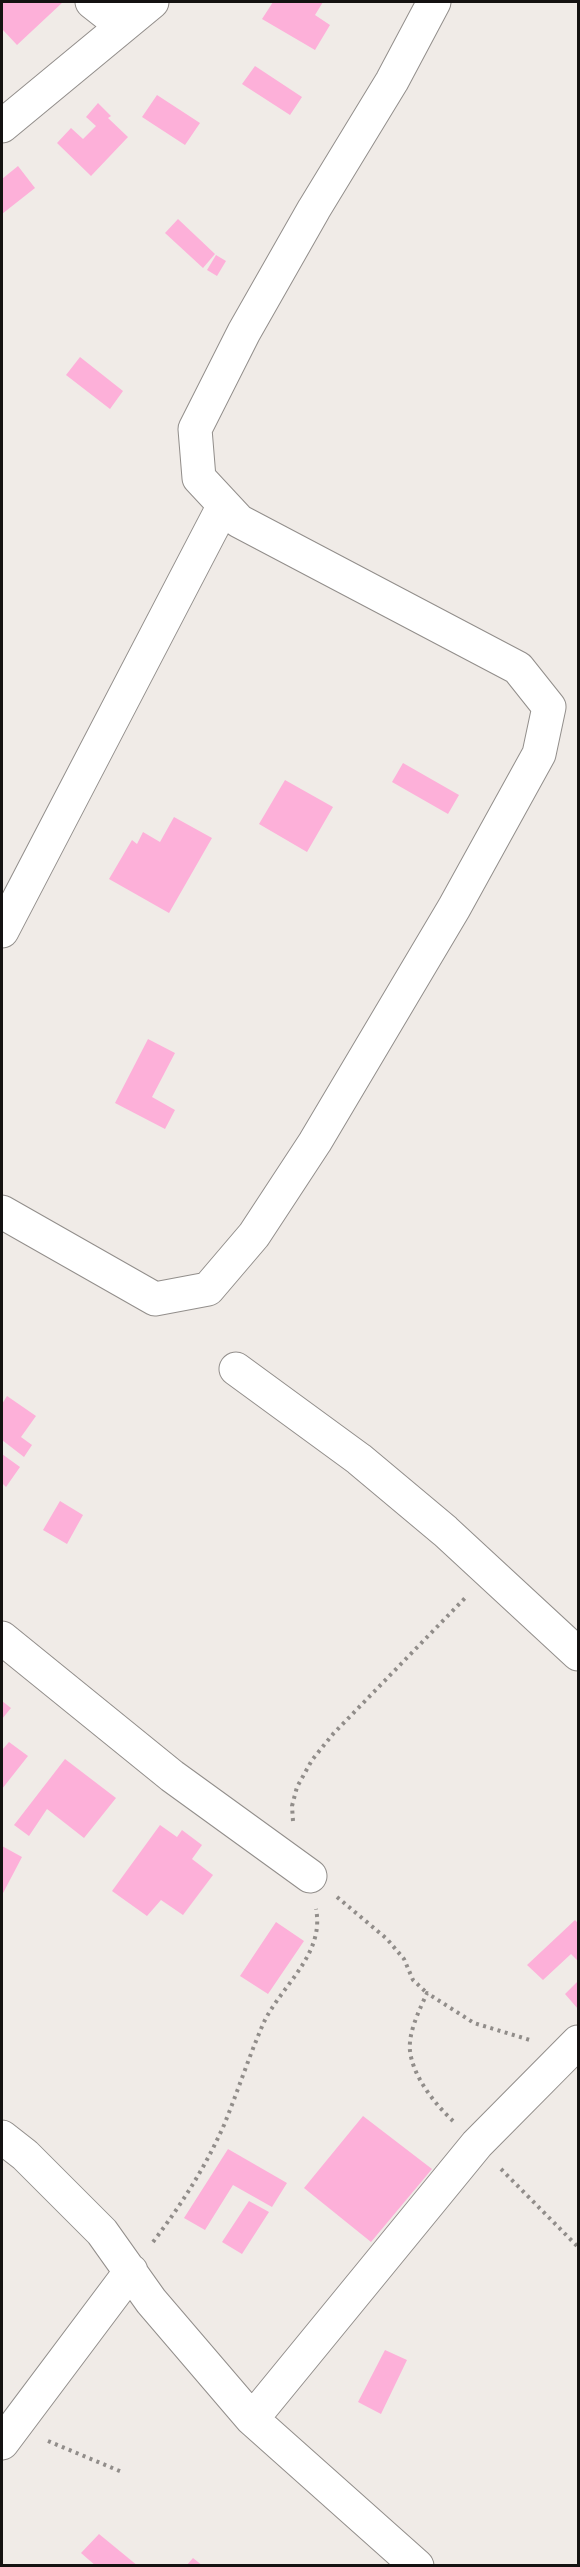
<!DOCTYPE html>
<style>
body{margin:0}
#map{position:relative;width:580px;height:2567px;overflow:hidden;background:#f0ebe7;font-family:"Nunito Sans",sans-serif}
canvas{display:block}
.frame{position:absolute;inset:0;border:3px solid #141211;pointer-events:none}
</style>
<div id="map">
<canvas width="580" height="2567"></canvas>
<div class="frame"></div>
</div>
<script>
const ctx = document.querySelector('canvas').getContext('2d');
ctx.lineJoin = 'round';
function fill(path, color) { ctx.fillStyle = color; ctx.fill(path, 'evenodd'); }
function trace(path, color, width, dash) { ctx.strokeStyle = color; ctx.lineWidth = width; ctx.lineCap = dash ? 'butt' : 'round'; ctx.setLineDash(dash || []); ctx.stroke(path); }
const building = new Path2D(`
 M 3,2 L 63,2 L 17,45 L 2,29 Z
 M 273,2 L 323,2 L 315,15 L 330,25 L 315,50 L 262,19 Z
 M 255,66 L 302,97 L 290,115 L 242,84 Z
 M 157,95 L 200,123 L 185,145 L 142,117 Z
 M 98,103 L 111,116 L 108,118 L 128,137 L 91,176 L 57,143 L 71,128 L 83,139 L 96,126 L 86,117 Z
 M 18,166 L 35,188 L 2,214 L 2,179 Z
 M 178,219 L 215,254 L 203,268 L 165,233 Z
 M 216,255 L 226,261 L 217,276 L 207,270 Z
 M 80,357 L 123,391 L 110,409 L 66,375 Z
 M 403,763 L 459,795 L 448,814 L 392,782 Z
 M 285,780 L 333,807 L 307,852 L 259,824 Z
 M 174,817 L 212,838 L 169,913 L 109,879 L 132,840 L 137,844 L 143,832 L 160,842 Z
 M 148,1039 L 175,1053 L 152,1097 L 175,1110 L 165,1129 L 115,1103 Z
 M 7,1396 L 36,1416 L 21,1437 L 32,1445 L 24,1457 L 2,1440 L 2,1404 Z
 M 2,1454 L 20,1467 L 6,1487 L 2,1483 Z
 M 60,1501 L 83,1515 L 67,1544 L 43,1530 Z
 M 2,1701 L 11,1708 L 2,1719 Z
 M 9,1742 L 28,1756 L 2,1789 L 2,1750 Z
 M 65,1759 L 116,1798 L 84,1838 L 47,1809 L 29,1836 L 14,1825 Z
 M 160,1825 L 177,1837 L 182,1830 L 202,1845 L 192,1859 L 213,1875 L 183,1915 L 161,1900 L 147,1916 L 112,1891 Z
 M 2,1846 L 22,1857 L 2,1895 Z
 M 575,1920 L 578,1923 L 578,1961 L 571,1954 L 543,1980 L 527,1965 Z
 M 276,1922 L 304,1941 L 268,1994 L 240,1976 Z
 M 578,1981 L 578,2009 L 565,1994 Z
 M 363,2116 L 432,2169 L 371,2242 L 304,2188 Z
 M 228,2149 L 287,2183 L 272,2207 L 233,2185 L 205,2230 L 184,2218 Z
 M 249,2201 L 269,2212 L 242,2254 L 222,2242 Z
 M 385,2350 L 407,2360 L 381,2414 L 358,2402 Z
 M 99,2534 L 138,2566 L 96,2566 L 81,2553 Z
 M 193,2558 L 203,2566 L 186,2566 Z`);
const path = new Path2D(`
 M 293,1821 L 292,1806 L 297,1787 L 312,1760 L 333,1734 L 466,1597
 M 337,1897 L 387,1939 L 404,1959 L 413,1980 L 427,1993
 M 453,2121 C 435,2104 413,2077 410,2051 C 408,2032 420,2009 427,1993 L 474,2023 L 530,2040
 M 501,2169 L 578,2247
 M 153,2242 C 181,2205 205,2168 224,2125 C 238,2091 249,2056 264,2022 C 282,1985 325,1954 316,1909
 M 48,2441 L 122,2472`);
const minor = new Path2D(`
 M 92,2 L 106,13 L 147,3
 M 2,126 L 152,2
 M 2,931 L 224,505
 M 2,1212 L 155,1299 L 208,1289 L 254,1235 L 315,1142 L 454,908 L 539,754 L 549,707 L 518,668 L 239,521 L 199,478 L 195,429 L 244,332 L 314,209 L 392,81 L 434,2
 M 236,1369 L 359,1459 L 445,1531 L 578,1654
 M 2,1638 L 172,1776 L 310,1876
 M 2,2137 L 25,2155 L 102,2232 L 151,2301 L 252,2419 L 417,2566
 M 252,2419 L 477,2144 L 578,2042
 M 2,2443 L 131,2271`);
fill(building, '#fdb0d9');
trace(minor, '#928e8b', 35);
trace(path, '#918d8a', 4, [3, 4.5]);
trace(minor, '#fff', 33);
</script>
